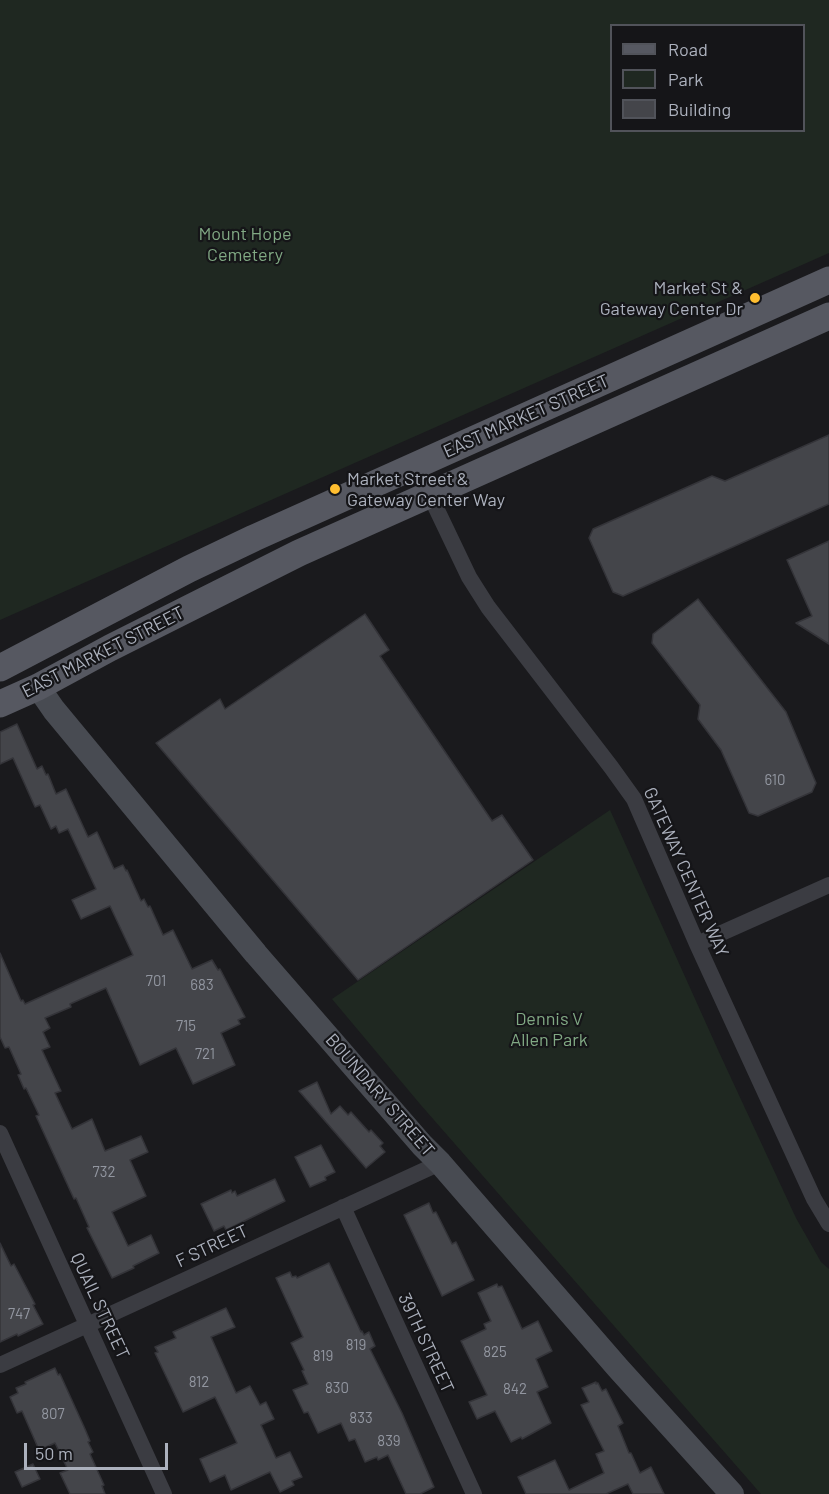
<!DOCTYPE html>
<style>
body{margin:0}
#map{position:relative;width:829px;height:1494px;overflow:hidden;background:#1a1a1d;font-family:Barlow,sans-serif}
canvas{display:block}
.legend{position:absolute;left:610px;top:24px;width:195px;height:108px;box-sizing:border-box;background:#151518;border:2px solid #51535a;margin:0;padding:8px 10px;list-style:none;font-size:18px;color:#acb1bd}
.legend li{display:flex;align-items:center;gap:12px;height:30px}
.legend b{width:30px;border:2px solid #51535a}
.scale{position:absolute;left:24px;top:1443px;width:144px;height:27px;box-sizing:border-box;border:3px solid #acb1bd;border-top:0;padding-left:8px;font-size:18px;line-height:21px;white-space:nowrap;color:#acb1bd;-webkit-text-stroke:4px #151518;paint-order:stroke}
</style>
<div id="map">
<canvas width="829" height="1494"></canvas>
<ul class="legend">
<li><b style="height:8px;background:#565861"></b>Road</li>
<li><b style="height:16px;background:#1f2821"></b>Park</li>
<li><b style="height:16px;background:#44454a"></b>Building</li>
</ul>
<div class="scale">50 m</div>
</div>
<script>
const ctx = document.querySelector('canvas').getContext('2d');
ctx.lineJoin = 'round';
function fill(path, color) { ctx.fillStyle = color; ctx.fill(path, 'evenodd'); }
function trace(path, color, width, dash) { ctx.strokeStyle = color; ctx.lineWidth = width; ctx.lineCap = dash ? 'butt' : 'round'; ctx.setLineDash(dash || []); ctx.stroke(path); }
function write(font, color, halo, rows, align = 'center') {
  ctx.font = font + ' Barlow,sans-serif'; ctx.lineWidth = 4.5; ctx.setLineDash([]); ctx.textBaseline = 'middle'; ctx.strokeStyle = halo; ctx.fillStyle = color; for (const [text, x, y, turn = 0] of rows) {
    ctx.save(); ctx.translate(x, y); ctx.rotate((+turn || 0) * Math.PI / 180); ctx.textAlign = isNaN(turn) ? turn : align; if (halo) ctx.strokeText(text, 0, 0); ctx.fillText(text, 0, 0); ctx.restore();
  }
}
const green = new Path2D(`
 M 0,0 L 829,0 L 829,253 L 0,620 ZM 612,26 L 804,26 L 804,130 L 612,130 Z
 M 610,810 L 718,1050 L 796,1218 L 821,1262 L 829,1269 L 829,1494 L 761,1494 L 420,1104 L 332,999 Z`);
const building = new Path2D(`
 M 829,435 L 829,504 L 623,596 L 613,592 L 589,538 L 593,529 L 712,476 L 725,481 Z
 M 829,541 L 829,644 L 796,623 L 812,616 L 787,560 Z
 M 698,599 L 786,712 L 816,783 L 812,792 L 758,816 L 749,813 L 721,750 L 698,719 L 700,705 L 652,643 L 653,634 Z
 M 365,614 L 389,650 L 380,656 L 492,821 L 502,815 L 533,860 L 358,980 L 156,743 L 220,699 L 225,709 Z
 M 17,724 L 37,769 L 42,766 L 46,775 L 48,774 L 56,794 L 66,789 L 88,837 L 97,832 L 114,869 L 123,865 L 126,871 L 127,870 L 141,901 L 144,899 L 148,907 L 150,906 L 163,935 L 173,930 L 192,969 L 212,960 L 218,970 L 220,969 L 245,1017 L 238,1020 L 240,1024 L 221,1033 L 235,1065 L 193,1084 L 176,1048 L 140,1065 L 106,988 L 70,1004 L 71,1007 L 45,1018 L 50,1028 L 43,1032 L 50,1047 L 42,1050 L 61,1091 L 55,1093 L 72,1129 L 92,1119 L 105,1151 L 141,1136 L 148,1152 L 130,1160 L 146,1196 L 112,1212 L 128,1246 L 151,1235 L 159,1253 L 133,1266 L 134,1268 L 112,1278 L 87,1228 L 89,1227 L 76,1198 L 74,1199 L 36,1116 L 39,1115 L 26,1088 L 24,1089 L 18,1075 L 21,1074 L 9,1047 L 5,1048 L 0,1037 L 0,953 L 21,1001 L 23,1000 L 25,1004 L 133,955 L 110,906 L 81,919 L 72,900 L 96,889 L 68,829 L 59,833 L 56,826 L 51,829 L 40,805 L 35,807 L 13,758 L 0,764 L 0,732 Z
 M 317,1082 L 331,1114 L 340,1106 L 348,1115 L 351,1112 L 369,1132 L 371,1130 L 383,1143 L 380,1146 L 385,1152 L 366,1168 L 299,1091 Z
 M 321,1145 L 335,1172 L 325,1177 L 326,1180 L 310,1187 L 295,1157 Z
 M 275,1179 L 285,1201 L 226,1230 L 224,1226 L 214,1231 L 201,1204 L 231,1190 L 232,1193 L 235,1191 L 237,1196 Z
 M 429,1203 L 433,1213 L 436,1212 L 452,1244 L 456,1242 L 474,1280 L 442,1296 L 404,1215 Z
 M 0,1243 L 11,1266 L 14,1264 L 35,1304 L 33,1305 L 43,1324 L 18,1336 L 17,1334 L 0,1342 Z
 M 329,1263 L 361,1332 L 362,1331 L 364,1335 L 369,1332 L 375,1346 L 370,1349 L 402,1413 L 434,1487 L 420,1494 L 406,1494 L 388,1455 L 378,1460 L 377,1457 L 365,1462 L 355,1439 L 349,1441 L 341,1423 L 318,1433 L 308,1412 L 304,1413 L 293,1390 L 308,1384 L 302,1371 L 304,1370 L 291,1343 L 303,1337 L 276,1278 L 290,1272 L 292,1277 L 296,1276 L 297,1278 Z
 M 497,1284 L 498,1287 L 502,1286 L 522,1329 L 538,1321 L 552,1351 L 536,1359 L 548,1387 L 537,1392 L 551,1423 L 522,1439 L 521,1437 L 511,1442 L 495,1411 L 477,1419 L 469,1402 L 487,1395 L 461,1341 L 486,1329 L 484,1324 L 491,1321 L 478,1293 Z
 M 226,1308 L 235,1327 L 211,1337 L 236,1393 L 250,1386 L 260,1405 L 266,1402 L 274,1419 L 261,1425 L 276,1458 L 290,1452 L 302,1477 L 292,1481 L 294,1485 L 280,1492 L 270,1472 L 231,1490 L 225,1475 L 210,1482 L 200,1459 L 237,1443 L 215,1397 L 183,1412 L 155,1353 L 158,1352 L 155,1347 L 176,1338 L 173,1332 Z
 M 55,1368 L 58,1375 L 60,1374 L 85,1429 L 90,1441 L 88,1442 L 93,1452 L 90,1454 L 104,1485 L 102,1486 L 105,1494 L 70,1494 L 60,1473 L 68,1470 L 55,1443 L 39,1450 L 22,1411 L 17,1413 L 10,1397 L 18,1393 L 16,1388 L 26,1384 L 25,1382 Z
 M 596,1382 L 596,1384 L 598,1383 L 602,1391 L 606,1389 L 623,1423 L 618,1426 L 629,1453 L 631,1453 L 640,1473 L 651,1467 L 664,1494 L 633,1494 L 628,1484 L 606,1494 L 526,1494 L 518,1477 L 555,1460 L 569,1490 L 604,1473 L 596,1454 L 604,1451 L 581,1405 L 589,1402 L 582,1388 Z
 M 33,1464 L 40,1479 L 22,1487 L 15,1472 Z`);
const street = new Path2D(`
 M 416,466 L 469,577 L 488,607 L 611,767 L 634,799 L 697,944 L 814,1199 L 829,1224
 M 697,944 L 829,885
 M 0,1133 L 164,1494
 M 343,1207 L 474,1494
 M 0,1365 L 440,1163`);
const secondary = new Path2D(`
 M 38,687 L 54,710 L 256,954 L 422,1145 L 440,1163 L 618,1368 L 732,1494`);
const primary = new Path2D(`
 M 0,668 L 189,569 L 254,538 L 829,280
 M 0,704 L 38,687 L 110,648 L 299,553 L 829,316`);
const markers = [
 [755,298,6,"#ffbe30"],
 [335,489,6,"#ffbe30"]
];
const numberNames = [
 ["610",775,780],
 ["701",156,981],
 ["683",202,985],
 ["715",186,1026],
 ["721",205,1054],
 ["732",104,1172],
 ["747",19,1314],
 ["819",356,1345],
 ["825",495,1352],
 ["819",323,1356],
 ["812",199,1382],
 ["830",337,1388],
 ["842",515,1389],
 ["807",53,1414],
 ["833",361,1418],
 ["839",389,1441]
];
const parkNames = [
 ["Mount Hope",245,234],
 ["Cemetery",245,255],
 ["Dennis V",549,1019],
 ["Allen Park",549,1040]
];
const poiNames = [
 ["Market St &",743,288],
 ["Gateway Center Dr",743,309],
 ["Market Street &",347,479,"left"],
 ["Gateway Center Way",347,500,"left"]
];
const streetNames = [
 ["EAST MARKET STREET",526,416,-24],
 ["EAST MARKET STREET",103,652,-27],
 ["GATEWAY CENTER WAY",686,872,66],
 ["BOUNDARY STREET",380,1095,49],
 ["F STREET",212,1246,-25],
 ["QUAIL STREET",100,1306,65],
 ["39TH STREET",426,1343,65]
];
fill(green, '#1f2821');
fill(building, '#44454a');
trace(building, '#343439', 1.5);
trace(street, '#3b3c42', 16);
trace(secondary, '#484b52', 24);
trace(primary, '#565861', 27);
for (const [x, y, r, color] of markers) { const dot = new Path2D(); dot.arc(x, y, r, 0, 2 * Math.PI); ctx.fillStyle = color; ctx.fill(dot); trace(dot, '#151518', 2); }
write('15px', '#9296a0', null, numberNames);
write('18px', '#81a984', '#151518', parkNames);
write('18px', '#acb1bd', '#151518', poiNames, 'right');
write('18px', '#acb1bd', '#151518', streetNames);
</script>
